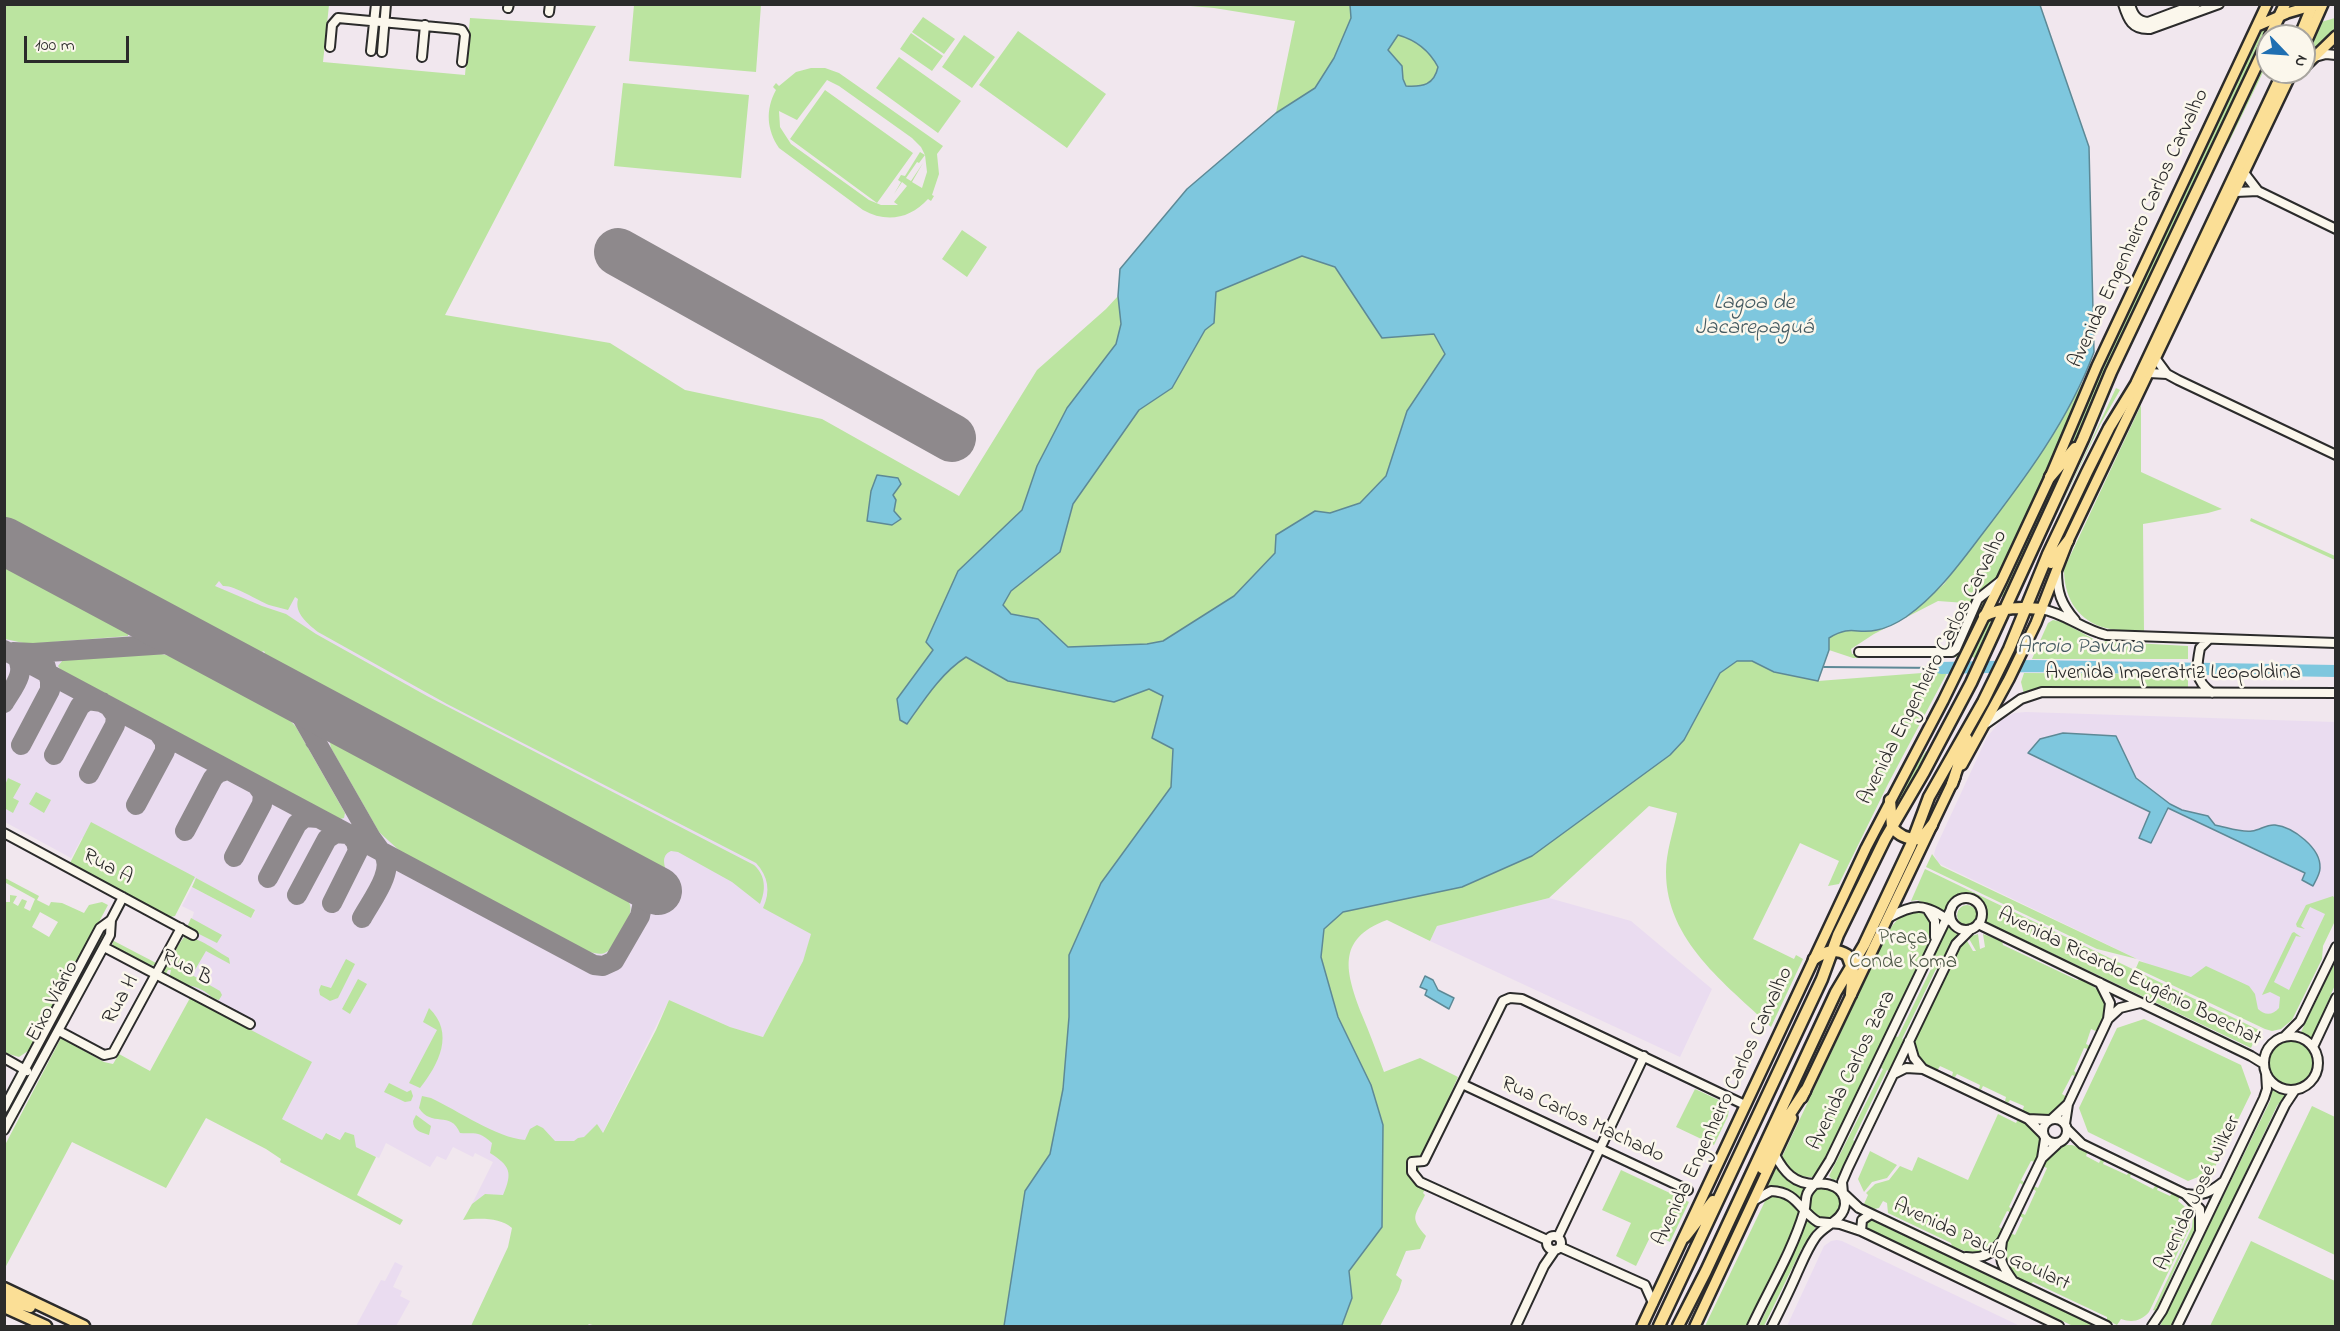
<!DOCTYPE html>
<meta charset="utf-8">
<style>
body{margin:0}
#map{position:relative;width:2340px;height:1331px;overflow:hidden;background:#f1e7ee;font-family:"Indie Flower",sans-serif}
canvas{display:block}
.frame{position:absolute;inset:0;border:6px solid #2b2b2b;pointer-events:none}
.north{position:absolute;left:2256px;top:24px;width:60px;height:60px;box-sizing:border-box;background:#fbf7ec;border:2px solid #a8a59f;border-radius:50%;rotate:115deg;font-size:16px;font-weight:700;line-height:24px;text-align:center;color:#2b2b2b}
.north::after{content:'';display:block;margin:auto;width:21px;height:27px;background:#1f6fb2;clip-path:polygon(50% 0,100% 100%,50% 72%,0 100%)}
.scale{position:absolute;left:24px;top:36px;width:105px;height:27px;box-sizing:border-box;border:3px solid #2b2b2b;border-top:0;padding-left:8px;font-size:18px;line-height:21px;white-space:nowrap;color:#2b2b2b;-webkit-text-stroke:4px #fbf7ec;paint-order:stroke}
</style>
<div id="map">
<canvas width="2340" height="1331"></canvas>
<div class="frame"></div>
<div class="north">N</div>
<div class="scale">100 m</div>
</div>
<script>
const ctx = document.querySelector('canvas').getContext('2d');
ctx.lineJoin = 'round';
function fill(path, color) { ctx.fillStyle = color; ctx.fill(path, 'evenodd'); }
function trace(path, color, width, dash) { ctx.strokeStyle = color; ctx.lineWidth = width; ctx.lineCap = dash ? 'butt' : 'round'; ctx.setLineDash(dash || []); ctx.stroke(path); }
function write(font, color, halo, rows, align = 'center') {
  ctx.font = font + ' "Indie Flower",sans-serif'; ctx.lineWidth = 5; ctx.setLineDash([]); ctx.textBaseline = 'middle'; ctx.strokeStyle = halo; ctx.fillStyle = color; for (const [text, x, y, turn = 0] of rows) {
    ctx.save(); ctx.translate(x, y); ctx.rotate((+turn || 0) * Math.PI / 180); ctx.textAlign = isNaN(turn) ? turn : align; if (halo) ctx.strokeText(text, 0, 0); ctx.fillText(text, 0, 0); ctx.restore();
  }
}
const built = new Path2D(`
 M 5,445 L 295,597 L 772,857 L 812,934 L 803,961 L 763,1037 L 730,1027 L 669,1000 L 602,1134 L 503,1196 L 485,1194 L 472,1204 L 493,1162 L 475,1153 L 473,1157 L 453,1147 L 446,1160 L 437,1156 L 430,1167 L 386,1143 L 379,1158 L 327,1133 L 322,1140 L 282,1119 L 248,1027 L 251,1021 L 171,978 L 197,929 L 190,925 L 194,912 L 182,906 L 192,887 L 251,918 L 255,912 L 190,878 L 82,838 L 71,858 L 5,822 L 6,809 L 5,794 Z
 M 2026,712 L 2335,722 L 2336,896 L 2287,1013 L 2266,1021 L 1938,863 L 1934,854 L 1936,847 L 1987,737 L 2003,718 L 2015,713 Z
 M 1549,898 L 1631,921 L 1712,989 L 1680,1057 L 1430,941 L 1437,926 Z
 M 1837,1240 L 1842,1241 L 2020,1326 L 1787,1326 L 1824,1246 L 1831,1241 Z
 M 395,1262 L 403,1266 L 393,1287 L 402,1291 L 400,1296 L 410,1301 L 396,1326 L 356,1326 L 381,1280 L 385,1281 Z`);
const green = new Path2D(`
 M 4,5 L 329,5 L 323,62 L 465,75 L 470,18 L 596,26 L 445,315 L 610,343 L 685,390 L 822,419 L 959,496 L 1037,370 L 1106,309 L 1118,296 L 1121,324 L 1116,344 L 1067,408 L 1037,466 L 1022,510 L 958,571 L 933,650 L 897,699 L 907,724 C 924,700 941,673 966,657 L 1009,681 L 1114,702 L 1149,689 L 1163,696 L 1173,748 L 1171,787 L 1101,883 L 1069,955 L 1069,1017 L 1063,1089 L 1050,1154 L 1025,1191 L 1004,1326 L 596,1326 L 589,1324 L 587,1326 L 471,1326 L 508,1247 L 512,1228 C 500,1217 478,1218 463,1220 L 472,1204 L 485,1194 L 503,1195 C 513,1172 510,1166 490,1153 L 492,1143 C 478,1130 475,1134 460,1133 C 451,1110 431,1128 419,1108 L 422,1096 L 431,1098 C 457,1110 497,1138 525,1140 L 530,1129 L 537,1125 L 543,1128 L 555,1141 L 574,1141 L 578,1138 L 584,1137 L 597,1124 L 603,1133 L 656,1030 L 669,1000 L 730,1027 L 763,1037 L 803,961 L 811,934 L 763,908 C 771,891 768,876 756,863 L 447,704 L 318,632 C 308,624 294,613 298,599 L 295,597 L 288,610 C 282,608 275,607 269,605 C 257,600 234,585 223,586 L 219,581 L 215,586 L 262,606 L 286,614 L 316,634 L 427,696 L 754,865 C 766,876 766,890 760,904 L 732,882 L 678,852 L 671,851 C 660,856 665,866 667,874 L 268,660 L 262,657 L 265,652 L 263,651 L 259,656 L 5,520 Z
 M 634,5 L 761,5 L 756,72 L 629,61 Z
 M 1179,5 L 1350,5 L 1352,17 L 1334,58 L 1315,88 L 1276,113 L 1295,21 L 1214,8 Z
 M 923,17 L 955,39 L 944,54 L 912,32 Z
 M 2335,18 L 2335,32 L 2304,63 L 2321,22 Z
 M 2271,26 L 2084,428 L 2067,453 L 2100,367 L 2253,41 L 2265,27 Z
 M 1018,31 L 1106,94 L 1067,148 L 979,85 Z
 M 911,33 L 943,56 L 932,71 L 900,49 Z
 M 1398,34 C 1418,42 1429,48 1438,67 C 1433,85 1424,87 1406,87 L 1403,79 L 1402,66 L 1388,50 Z
 M 964,35 L 995,57 L 972,88 L 942,67 Z
 M 2268,51 L 2268,62 L 2229,142 L 2216,162 Z
 M 899,57 L 961,101 L 938,133 L 876,88 Z
 M 811,68 L 825,68 L 839,73 L 943,146 L 937,154 L 939,174 L 932,195 L 934,196 L 931,201 L 928,199 C 910,219 886,223 863,210 L 779,148 C 767,130 765,110 776,90 L 773,87 L 776,83 L 779,86 L 796,72 ZM 827,80 L 839,86 L 912,138 L 921,147 L 925,155 L 920,152 L 905,176 L 901,175 L 898,180 L 901,182 L 894,194 L 902,182 L 907,186 L 894,202 L 898,205 L 881,205 L 869,200 L 791,144 L 780,127 L 779,111 L 797,120 ZM 925,155 L 927,172 L 922,188 L 912,182 L 923,163 L 911,181 L 906,178 L 917,162 L 919,163 Z
 M 623,83 L 749,95 L 741,178 L 614,166 Z
 M 825,90 L 913,153 L 877,203 L 790,139 Z
 M 962,230 L 987,247 L 967,277 L 942,259 Z
 M 1302,256 L 1335,267 L 1382,338 L 1434,334 L 1445,354 L 1407,411 L 1386,476 L 1360,503 L 1330,513 L 1315,511 L 1234,596 L 1163,641 L 1147,644 L 1068,647 L 1038,619 L 1011,614 L 1003,605 L 1011,591 L 1060,552 L 1073,504 L 1139,410 L 1172,388 L 1205,330 L 1214,323 L 1216,292 Z
 M 2084,380 L 2070,421 L 1959,657 L 1853,658 L 1829,650 L 1829,638 L 1842,630 L 1876,631 L 1895,624 L 1908,616 L 1944,584 L 2047,444 ZM 1938,601 L 1979,604 L 1955,655 L 1852,654 L 1851,649 L 1874,634 Z
 M 2116,388 L 2120,390 L 2100,425 L 2050,529 Z
 M 2141,405 L 2141,472 L 2222,509 L 2208,513 L 2143,524 L 2144,631 C 2131,630 2114,631 2102,627 C 2075,618 2064,595 2064,569 Z
 M 2113,426 L 2117,428 L 2073,521 L 2055,551 Z
 M 2068,461 L 2006,597 L 1997,596 L 2048,489 Z
 M 2251,518 L 2335,556 L 2335,560 L 2250,521 Z
 M 4,563 L 122,626 L 128,630 L 128,636 L 28,644 L 5,639 Z
 M 1999,614 L 1975,658 L 1969,656 L 1984,626 Z
 M 2053,620 L 2062,622 L 2097,641 L 2188,646 L 2188,659 L 2032,659 L 2048,623 Z
 M 161,654 L 175,657 L 192,663 L 285,715 L 296,727 L 345,813 L 344,818 L 340,819 L 61,670 L 58,666 L 63,660 Z
 M 1737,661 L 1752,661 L 1774,672 L 1818,681 L 1948,671 L 1888,784 L 1839,884 L 1828,886 L 1839,861 L 1800,843 L 1753,939 L 1794,959 L 1796,955 L 1803,959 L 1771,1027 C 1726,984 1666,941 1666,872 C 1666,852 1673,833 1677,813 L 1649,806 L 1549,898 L 1437,926 L 1430,941 L 1387,920 C 1335,939 1346,973 1362,1015 C 1370,1034 1377,1053 1384,1072 L 1420,1058 L 1458,1077 L 1419,1164 L 1419,1175 L 1426,1187 L 1423,1193 L 1425,1195 C 1415,1216 1409,1217 1426,1236 L 1420,1249 L 1406,1251 L 1396,1275 L 1402,1280 L 1399,1290 L 1380,1326 L 1338,1326 L 1342,1325 L 1352,1298 L 1349,1271 L 1382,1227 L 1371,1085 L 1338,1017 L 1321,957 L 1324,929 L 1343,912 L 1462,887 L 1670,755 L 1684,740 L 1720,673 Z
 M 2024,673 L 2188,674 L 2188,687 L 2054,687 L 2024,694 L 2021,682 Z
 M 334,740 L 624,895 C 628,900 632,905 630,913 C 629,920 613,948 608,951 C 602,956 595,953 589,952 L 401,852 L 379,832 L 331,748 L 330,743 Z
 M 1926,751 L 1928,753 L 1896,810 L 1894,809 L 1902,787 Z
 M 8,778 L 21,784 L 13,798 L 19,801 L 13,813 L 6,809 L 5,812 L 5,785 Z
 M 36,792 L 51,800 L 44,813 L 29,804 Z
 M 91,822 L 195,877 L 175,916 L 170,917 L 70,863 Z
 M 1932,854 L 1941,866 L 2137,959 L 2097,949 L 1926,867 Z
 M 1925,869 L 2259,1030 L 2251,1048 L 1984,921 L 1983,905 L 1975,895 C 1959,891 1953,899 1945,911 L 1917,900 L 1911,901 Z
 M 5,878 L 39,896 L 37,900 L 49,906 L 51,902 L 62,903 L 84,913 L 89,905 L 102,902 L 108,905 L 31,1049 L 19,1057 L 5,1053 L 5,902 L 10,902 L 10,895 L 17,896 L 13,903 L 18,906 L 22,899 L 27,901 L 24,908 L 30,911 L 35,899 L 6,883 L 5,885 ZM 40,912 L 58,922 L 49,937 L 32,927 Z
 M 196,878 L 255,910 L 251,918 L 192,887 Z
 M 2333,896 L 2335,899 L 2335,921 L 2323,946 L 2322,959 L 2292,1020 L 2281,1029 L 2272,1031 L 2265,1029 L 2136,968 L 2139,961 L 2191,977 L 2206,966 L 2249,986 L 2255,994 L 2258,1009 C 2265,1016 2273,1015 2279,1008 L 2280,997 L 2270,992 L 2262,995 L 2292,933 L 2294,932 L 2301,937 L 2296,936 L 2274,982 L 2289,990 L 2325,914 L 2310,907 L 2301,926 L 2305,929 L 2297,927 L 2296,924 L 2306,905 Z
 M1957 915a10 10 0 1 1 20 0a10 10 0 1 1-20 0Z
 M 1916,911 C 1930,915 1932,922 1934,936 L 1822,1169 L 1814,1177 C 1797,1178 1788,1172 1782,1157 L 1888,932 C 1895,921 1902,913 1916,911 Z
 M 191,918 L 222,935 L 217,943 L 189,929 L 188,925 Z
 M 1950,922 L 1951,926 L 1962,932 L 1953,940 L 1938,970 L 1936,969 L 1902,1039 L 1905,1040 L 1890,1072 L 1887,1070 L 1853,1140 L 1856,1142 L 1838,1179 L 1833,1180 L 1829,1176 L 1883,1069 L 1881,1068 L 1895,1036 L 1898,1037 L 1932,967 L 1929,966 Z
 M 106,928 L 108,931 L 42,1054 L 39,1055 Z
 M 1978,934 L 1980,949 L 1985,947 L 1983,934 L 2002,941 L 2003,945 L 2077,980 L 2080,979 C 2107,992 2113,1004 2098,1032 L 2091,1029 L 2086,1044 L 2090,1046 L 2088,1049 L 2084,1048 L 2074,1071 L 2076,1073 L 2075,1076 L 2072,1075 L 2062,1094 L 2067,1097 C 2056,1117 2042,1121 2022,1112 L 2024,1106 L 2010,1100 L 2008,1103 L 2005,1101 L 2006,1097 L 1983,1086 L 1981,1090 L 1979,1089 L 1980,1085 L 1957,1074 L 1955,1077 L 1952,1076 L 1953,1072 L 1940,1066 L 1937,1071 C 1922,1063 1914,1056 1915,1038 L 1957,948 L 1966,939 L 1973,951 L 1976,951 L 1968,937 Z
 M 184,937 C 200,937 216,951 229,958 L 230,964 L 206,951 L 192,975 L 220,991 L 222,995 L 219,1000 C 211,999 209,993 202,990 C 191,984 180,985 169,979 L 171,970 L 168,970 L 166,974 L 164,973 L 165,966 L 167,967 L 175,950 Z
 M 112,940 L 158,964 L 151,966 L 113,946 Z
 M 346,959 L 355,964 L 338,998 L 330,1001 L 320,995 L 319,990 L 321,985 L 331,988 Z
 M 2335,962 L 2335,985 L 2312,1038 L 2300,1034 Z
 M 358,979 L 367,984 L 350,1014 L 342,1009 Z
 M 190,998 L 312,1062 L 282,1119 L 322,1140 L 326,1133 L 340,1140 L 345,1132 L 354,1135 L 356,1147 L 376,1157 L 357,1195 L 403,1220 L 400,1225 L 280,1162 L 281,1159 L 266,1149 L 206,1118 L 166,1188 L 72,1142 L 5,1268 L 5,1145 L 61,1038 L 104,1062 L 113,1064 L 119,1054 L 150,1071 Z
 M 429,1008 C 455,1033 439,1064 420,1088 L 409,1083 L 437,1030 L 423,1022 Z
 M 2144,1019 L 2241,1065 L 2251,1093 L 2213,1171 L 2188,1181 L 2088,1132 L 2079,1108 L 2117,1028 Z
 M2269 1063a23 23 0 1 1 46 0a23 23 0 1 1-46 0Z
 M 389,1083 L 407,1092 L 411,1090 L 413,1096 L 411,1101 L 405,1102 L 384,1092 Z
 M 2273,1088 L 2286,1094 L 2277,1106 L 2173,1326 L 2160,1326 L 2270,1101 Z
 M 1695,1089 L 1721,1101 L 1729,1108 L 1728,1116 L 1714,1145 L 1676,1127 Z
 M 2312,1106 L 2335,1117 L 2335,1255 L 2258,1218 Z
 M 1998,1114 L 2016,1123 L 2019,1117 C 2039,1127 2045,1142 2036,1162 L 2031,1161 L 2021,1180 L 2024,1182 L 2023,1185 L 2020,1183 L 2009,1207 L 2012,1209 L 2010,1212 L 2007,1211 L 1999,1227 L 2004,1230 C 1989,1257 1979,1258 1952,1246 L 1951,1243 L 1888,1213 L 1887,1203 L 1883,1201 L 1879,1208 L 1874,1209 L 1864,1204 L 1868,1195 L 1866,1193 L 1875,1184 L 1889,1180 L 1900,1166 L 1912,1171 L 1918,1157 L 1968,1180 Z
 M 416,1115 L 431,1126 L 429,1135 C 421,1132 413,1131 413,1121 Z
 M 2065,1145 L 2072,1145 L 2088,1151 L 2086,1156 L 2099,1163 L 2101,1159 L 2104,1161 L 2103,1164 L 2127,1175 L 2128,1173 L 2131,1174 L 2130,1177 L 2153,1189 L 2155,1186 L 2158,1187 L 2157,1190 L 2170,1196 L 2173,1192 L 2181,1195 L 2178,1201 C 2188,1208 2191,1215 2190,1227 L 2149,1312 C 2141,1321 2132,1323 2121,1319 L 2117,1325 L 2107,1320 L 2107,1317 L 2033,1282 L 2031,1284 C 2006,1272 1997,1260 2010,1233 L 2015,1235 L 2023,1218 L 2020,1216 L 2021,1213 L 2025,1215 L 2036,1191 L 2033,1189 L 2034,1186 L 2038,1188 L 2047,1168 L 2042,1166 C 2047,1156 2055,1148 2065,1145 Z
 M 1870,1151 L 1897,1165 L 1887,1178 L 1872,1182 L 1864,1192 L 1858,1179 Z
 M 1776,1168 L 1786,1178 L 1807,1186 L 1801,1199 L 1779,1187 L 1767,1188 Z
 M 1621,1170 L 1689,1202 L 1670,1242 L 1652,1233 L 1636,1266 L 1616,1256 L 1631,1223 L 1602,1210 Z
 M1809 1203a16 16 0 1 1 32 0a16 16 0 1 1-32 0Z
 M 1775,1194 C 1787,1198 1800,1202 1799,1217 L 1747,1326 L 1705,1326 L 1767,1197 Z
 M 2188,1200 C 2199,1213 2200,1231 2187,1242 L 2156,1311 L 2153,1310 L 2192,1227 L 2193,1216 L 2186,1203 Z
 M 1869,1219 L 2095,1326 L 2073,1326 L 1865,1227 L 1864,1222 Z
 M 1807,1220 L 1816,1226 L 1805,1249 L 1802,1248 L 1764,1326 L 1759,1326 L 1797,1246 L 1795,1245 Z
 M 2251,1241 L 2335,1281 L 2335,1326 L 2210,1326 Z`);
const water = new Path2D(`
 M 1350,5 L 2040,5 L 2089,147 L 2094,352 C 2069,420 2024,480 1980,537 C 1958,566 1936,596 1906,617 C 1897,623 1887,628 1877,630 C 1856,635 1852,624 1829,638 L 1829,650 L 1818,681 L 1774,672 L 1752,661 L 1737,661 L 1720,673 L 1684,740 L 1670,755 L 1532,856 L 1462,887 L 1343,912 L 1324,929 L 1321,957 L 1338,1017 L 1371,1085 L 1383,1125 L 1382,1227 L 1349,1271 L 1352,1298 L 1342,1325 L 1004,1326 L 1025,1191 L 1050,1154 L 1063,1089 L 1069,1017 L 1069,955 L 1101,883 L 1171,787 L 1173,749 L 1152,738 L 1163,696 L 1149,689 L 1114,702 L 1008,681 L 966,657 C 941,673 924,700 907,724 L 900,720 L 897,699 L 933,650 L 926,642 L 958,571 L 1022,510 L 1037,466 L 1067,408 L 1116,344 L 1121,324 L 1118,296 L 1120,269 L 1187,189 L 1276,113 L 1315,88 L 1334,58 L 1351,18 ZM 1398,35 C 1416,40 1429,50 1438,67 C 1434,85 1423,87 1406,86 L 1403,79 L 1402,66 L 1388,50 ZM 1302,256 L 1335,267 L 1382,338 L 1434,334 L 1445,354 L 1407,411 L 1386,476 L 1360,503 L 1330,513 L 1315,511 L 1276,535 L 1275,553 L 1234,596 L 1163,641 L 1147,644 L 1068,647 L 1038,619 L 1011,614 L 1003,605 L 1011,591 L 1060,552 L 1073,504 L 1139,410 L 1172,388 L 1205,330 L 1214,323 L 1216,292 Z
 M 877,475 L 898,478 L 901,484 L 893,495 L 896,500 L 894,511 L 901,519 L 892,525 L 867,521 L 871,491 Z
 M 2063,733 L 2116,736 L 2136,778 L 2170,804 L 2182,810 L 2208,816 L 2215,825 C 2226,827 2242,833 2252,831 C 2260,830 2267,824 2275,825 C 2293,827 2321,848 2320,868 C 2320,874 2316,880 2313,886 L 2302,880 L 2305,873 L 2168,808 L 2151,843 L 2139,838 L 2150,812 L 2028,753 L 2040,739 Z
 M 1425,976 L 1433,980 L 1438,990 L 1454,998 L 1449,1009 L 1425,995 L 1427,990 L 1420,987 Z`);
const stream = new Path2D(`
 M 1824,667 L 1941,668`);
const river = new Path2D(`
 M 1941,668 L 2033,666 L 2336,671`);
const taxiway = new Path2D(`
 M 128,608 L 144,617 L 151,628 L 148,639 L 139,646
 M 4,650 L 594,965 L 603,966 L 614,961 L 640,916 L 643,902 L 635,879
 M 13,652 L 33,653 L 168,644 L 200,646
 M 274,686 L 283,691 L 299,712 L 371,838 L 379,849
 M 4,703 C 12,689 28,672 16,656
 M 315,741 L 315,730 C 322,716 333,719 346,724
 M 21,745 L 50,690 L 50,681 L 45,664
 M 54,755 L 80,706 L 88,700 L 102,702
 M 89,774 L 115,725 L 116,716 L 109,706
 M 136,805 L 165,751 L 165,742 L 158,732
 M 185,831 L 213,778 L 218,773 L 227,770
 M 234,857 L 262,804 L 263,794 L 258,787
 M 268,878 L 297,824 L 305,817 L 318,818
 M 297,895 L 327,839 L 336,833 L 347,834
 M 332,903 L 358,851 L 356,842 L 351,836
 M 362,918 C 371,901 396,870 383,853`);
const runway = new Path2D(`
 M 618,252 L 952,438
 M 4,541 L 658,891`);
const minor = new Path2D(`
 M 2123,4 C 2128,20 2132,30 2150,29 L 2219,4
 M 2130,4 C 2133,15 2137,21 2148,22 L 2196,4
 M 508,8 L 509,4
 M 549,12 L 550,4
 M 330,47 L 332,25 L 338,18 L 457,29 L 462,30 L 465,35 L 462,62
 M 371,51 L 376,4
 M 382,52 L 386,4
 M 422,57 L 425,25
 M 2315,57 L 2326,54 L 2336,55
 M 2245,174 L 2258,191 L 2336,229
 M 2236,192 L 2258,191
 M 2156,359 L 2167,374 L 2178,380 L 2336,455
 M 2149,373 L 2167,374
 M 2057,571 C 2057,592 2061,604 2075,620
 M 2041,609 C 2065,613 2083,630 2106,635 L 2336,643
 M 2209,639 L 2200,648 C 2196,669 2194,680 2212,693
 M 1859,652 L 1952,652 L 1956,649 L 1978,599 L 2002,580
 M 1987,723 L 2021,699 L 2042,692 L 2336,693
 M 4,833 L 193,935
 M1950 914a16 16 0 1 1 32 0a16 16 0 1 1-32 0Z
 M 1928,910 L 1935,921 L 1935,937
 M 1888,918 C 1916,903 1923,903 1950,921
 M 1978,924 L 2251,1056 L 2264,1064
 M 1971,929 L 1956,944 L 1848,1168 L 1842,1182 L 1843,1193 L 1859,1208 L 2107,1326
 M 104,947 L 250,1024
 M 2100,983 L 2110,1003 L 2108,1019 L 2120,1008 L 2140,1003
 M 59,1031 L 104,1055 L 113,1053 L 181,928
 M2264 1063a27 27 0 1 1 54 0a27 27 0 1 1-54 0Z
 M 2285,1036 L 2300,1021 L 2336,947
 M 2313,1047 L 2336,998
 M 4,1058 L 27,1071
 M 1923,1069 L 2028,1119
 M 1894,1074 L 1906,1068 L 1923,1069 L 1914,1058 L 1909,1041
 M 1462,1084 L 1688,1190
 M 2068,1104 L 2108,1019
 M 4,1108 L 100,928 L 111,920
 M2043 1131a12 12 0 1 1 24 0a12 12 0 1 1-24 0Z
 M 2052,1119 L 2068,1104 L 2065,1124
 M 2067,1129 L 2082,1144 L 2185,1194
 M 4,1130 L 110,935 L 111,920 L 123,897
 M 2043,1134 L 2028,1119 L 2049,1120
 M 2045,1139 L 2042,1158 L 2057,1144
 M 1775,1155 C 1784,1172 1794,1184 1815,1184 L 1830,1160 L 1952,907
 M 1755,1200 L 1771,1191 C 1798,1192 1799,1211 1818,1222 L 1840,1224 L 1861,1231 L 2059,1326
 M 2200,1230 L 2200,1209 L 2185,1194 C 2203,1197 2210,1192 2223,1182
 M 1861,1231 L 1862,1220 L 1871,1214
 M1547 1243a7 7 0 1 1 14 0a7 7 0 1 1-14 0Z
 M 1558,1237 L 1644,1056
 M 1547,1240 L 1420,1182 L 1412,1172 L 1412,1162 L 1424,1161 L 1503,1001 L 1510,998 L 1522,999 L 1745,1105
 M 2002,1241 L 2042,1158
 M 1560,1247 L 1645,1285 L 1653,1303
 M 1966,1257 C 1983,1259 1992,1254 2002,1241 C 1999,1261 2001,1264 2013,1281
 M 1516,1326 L 1544,1266 L 1555,1250
 M 1752,1326 C 1769,1289 1792,1252 1804,1212 C 1808,1199 1802,1196 1815,1184 C 1829,1182 1845,1187 1845,1204 C 1844,1221 1823,1225 1815,1238 C 1808,1248 1803,1260 1798,1271 C 1790,1290 1781,1308 1772,1326
 M 2152,1326 L 2162,1311 L 2264,1098 L 2267,1089 L 2266,1073
 M 2177,1326 L 2285,1105 L 2295,1090`);
const major = new Path2D(`
 M 2257,26 L 2287,13 L 2318,4
 M 2304,47 L 2323,4
 M 2304,67 L 2336,36
 M 1962,765 L 2009,679 L 2036,623 L 2068,541 L 2292,72
 M 1802,1098 L 1955,777
 M 1642,1326 L 1866,848 L 1943,701 L 2002,580 L 2050,477 L 2097,366 L 2267,4
 M 1695,1326 L 1792,1118`);
const highway = new Path2D(`
 M 2270,36 L 2285,4
 M 2300,36 L 2313,4
 M 2050,477 L 2075,448
 M 2051,563 L 2068,541
 M 1984,616 C 2003,607 2021,607 2041,609
 M 1952,784 L 1967,739
 M 1890,800 L 1892,827 C 1899,836 1909,840 1921,839 L 1932,825
 M 1814,959 C 1825,952 1835,947 1847,955 L 1853,971 L 1851,994
 M 1762,1168 L 1786,1120 L 1805,1091
 M 1685,1237 L 1713,1201
 M 4,1288 L 84,1326
 M 4,1299 L 30,1307
 M 4,1307 L 46,1326
 M 1659,1326 L 1822,979 L 1838,935 L 1885,839 L 1924,772 L 1971,683 L 2083,439 L 2111,372 L 2268,41
 M 1678,1326 L 1706,1271 L 1836,992 L 1864,945 L 1911,845 L 1929,797 L 1983,702 L 2009,649 L 2048,554 L 2087,472 L 2109,428 L 2136,384 L 2283,72`);
const streetNames = [
 ["Avenida Engenheiro Carlos Carvalho",2140,229,-65],
 ["Avenida Engenheiro Carlos Carvalho",1934,668,-63],
 ["Avenida Imperatriz Leopoldina",2173,675],
 ["Rua A",107,868,28],
 ["Rua B",186,969,28],
 ["Avenida Ricardo Eugênio Boechat",2129,978,26],
 ["Rua H",122,1000,-61],
 ["Eixo Viário",54,1002,-62],
 ["Avenida Carlos Zara",1853,1071,-64],
 ["Avenida Engenheiro Carlos Carvalho",1724,1107,-65],
 ["Rua Carlos Machado",1582,1121,25],
 ["Avenida José Wilker",2199,1194,-64],
 ["Avenida Paulo Goulart",1981,1246,25]
];
const parkNames = [
 ["Praça",1903,940],
 ["Conde Koma",1903,964]
];
const waterNames = [
 ["Lagoa de",1754,304],
 ["Jacarepaguá",1754,329],
 ["Arroio Pavuna",2080,648]
];
fill(built, '#eadcf0');
fill(green, '#bbe4a0');
fill(water, '#7ec7de');
trace(water, '#5d8996', 1.5);
trace(stream, '#5d8996', 2);
trace(river, '#7ec7de', 12);
trace(taxiway, '#8e898c', 20);
trace(runway, '#8e898c', 48);
trace(minor, '#2b2b2b', 12);
trace(major, '#2b2b2b', 14);
trace(highway, '#2b2b2b', 15);
trace(minor, '#fbf7ec', 8);
trace(major, '#fbdf96', 9);
trace(highway, '#fbdf96', 10);
write('21px', '#2b2b2b', '#fbf7ec', streetNames);
write('21px', '#4f5948', '#fbf7ec', parkNames);
write('italic 22px', '#445a61', '#fbf7ec', waterNames);
</script>
